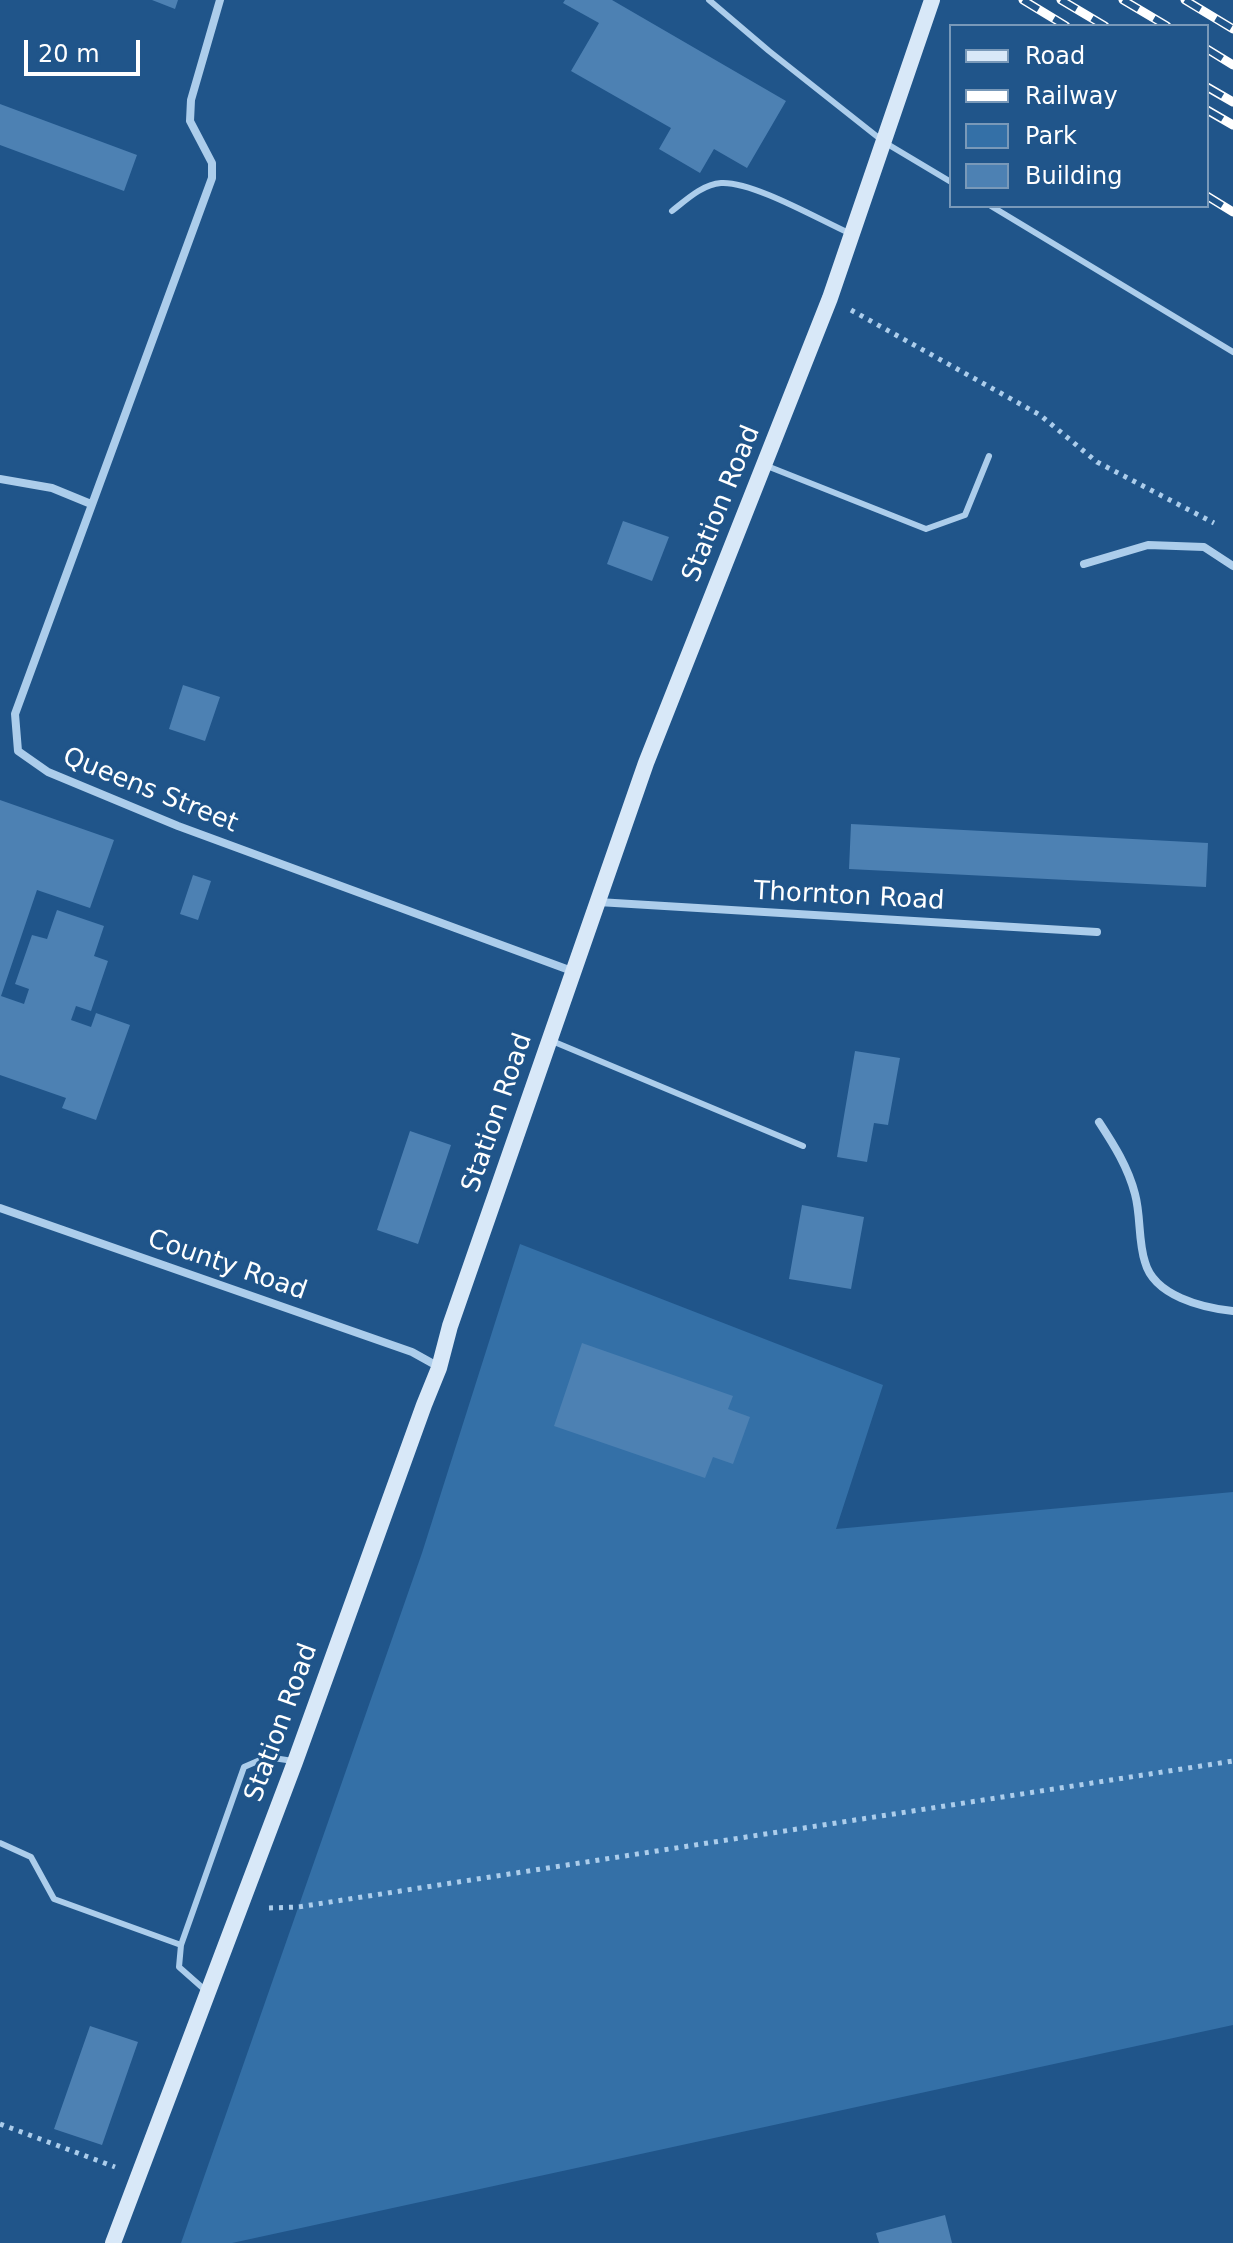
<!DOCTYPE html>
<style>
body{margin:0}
#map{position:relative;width:1233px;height:2243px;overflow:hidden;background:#20558a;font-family:"DejaVu Sans",sans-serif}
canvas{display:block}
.legend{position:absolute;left:949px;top:24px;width:260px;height:184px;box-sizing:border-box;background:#20558a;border:2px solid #7999b9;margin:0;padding:10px 14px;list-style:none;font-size:24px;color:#fff}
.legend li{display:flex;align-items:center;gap:16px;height:40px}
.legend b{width:40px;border:2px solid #7999b9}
.scale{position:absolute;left:24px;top:40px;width:116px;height:36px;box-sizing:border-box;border:4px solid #fff;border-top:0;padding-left:10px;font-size:24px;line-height:28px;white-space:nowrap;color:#fff;-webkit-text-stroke:6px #20558a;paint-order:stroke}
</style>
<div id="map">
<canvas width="1233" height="2243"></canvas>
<ul class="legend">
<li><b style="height:10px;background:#d8e8f8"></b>Road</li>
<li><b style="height:10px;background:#fff"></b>Railway</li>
<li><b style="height:22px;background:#3470a7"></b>Park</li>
<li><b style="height:22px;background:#4d81b3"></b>Building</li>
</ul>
<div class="scale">20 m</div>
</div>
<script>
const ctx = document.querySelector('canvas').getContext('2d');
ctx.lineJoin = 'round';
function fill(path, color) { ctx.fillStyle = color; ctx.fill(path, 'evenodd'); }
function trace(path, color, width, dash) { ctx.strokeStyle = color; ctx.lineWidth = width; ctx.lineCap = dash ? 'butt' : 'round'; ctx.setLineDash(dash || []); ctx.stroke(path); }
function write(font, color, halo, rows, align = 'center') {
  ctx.font = font + ' "DejaVu Sans",sans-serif'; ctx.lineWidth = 6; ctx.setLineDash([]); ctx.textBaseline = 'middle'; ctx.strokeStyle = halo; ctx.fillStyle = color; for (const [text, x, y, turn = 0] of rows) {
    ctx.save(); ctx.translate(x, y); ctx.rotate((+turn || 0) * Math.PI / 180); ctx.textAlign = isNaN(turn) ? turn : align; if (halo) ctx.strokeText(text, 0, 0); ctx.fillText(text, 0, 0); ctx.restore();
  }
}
const green = new Path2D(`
 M 520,1244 L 883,1385 L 836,1529 L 1233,1492 L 1233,2025 L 232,2243 L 181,2243 L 422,1553 Z`);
const building = new Path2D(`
 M 152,0 L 178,0 L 175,9 Z
 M 565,0 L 612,0 L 786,101 L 747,168 L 714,149 L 700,173 L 659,149 L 671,128 L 571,71 L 599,23 L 563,3 Z
 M 0,104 L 137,155 L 124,191 L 0,145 Z
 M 623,521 L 669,537 L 652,581 L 607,564 Z
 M 183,685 L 220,697 L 205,741 L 169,729 Z
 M 0,800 L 114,840 L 90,908 L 37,890 L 1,996 L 24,1004 L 29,989 L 15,984 L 32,935 L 47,939 L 57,910 L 104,926 L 94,956 L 108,961 L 91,1011 L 76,1006 L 71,1020 L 91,1027 L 96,1013 L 130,1025 L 96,1120 L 62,1108 L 66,1098 L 0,1075 Z
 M 851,824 L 1208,843 L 1206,887 L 849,869 Z
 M 193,875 L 211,881 L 198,920 L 180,914 Z
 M 855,1051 L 900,1058 L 888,1125 L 874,1123 L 867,1162 L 837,1157 Z
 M 410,1131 L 451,1145 L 418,1244 L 377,1230 Z
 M 802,1205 L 864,1217 L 851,1289 L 789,1279 Z
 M 582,1343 L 733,1396 L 728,1409 L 750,1417 L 733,1464 L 713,1457 L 705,1478 L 554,1426 Z
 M 90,2026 L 138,2042 L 102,2145 L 54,2129 Z
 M 945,2215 L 952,2243 L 879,2243 L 876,2233 Z`);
const path = new Path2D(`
 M 851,310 L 1040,415 L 1097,462 L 1214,523
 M 269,1908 L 298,1907 L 1233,1761
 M 0,2124 L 115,2167`);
const service = new Path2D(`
 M 709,0 L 769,51 L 884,142 L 951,182
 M 991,206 L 1233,352
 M 672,211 C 686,200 703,184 721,183 C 752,181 818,219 849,233
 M 767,466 L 926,529 L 965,515 L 989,456
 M 552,1041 L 803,1146
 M 0,1843 L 31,1857 L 54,1899 L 181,1945
 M 205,1990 L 179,1967 L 181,1945 L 244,1767 L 267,1757 L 293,1761`);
const minor = new Path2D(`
 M 220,0 L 191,100 L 190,121 L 212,163 L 212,178 L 15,714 L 18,751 L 48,772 L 178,826 L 572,971
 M 0,479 L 52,488 L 91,504
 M 1084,564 L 1148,545 L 1204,547 L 1233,566
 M 598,902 L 1097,932
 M 1099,1122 C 1114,1145 1128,1167 1135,1194 C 1141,1216 1138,1241 1145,1262 C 1154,1296 1203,1308 1233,1311
 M 0,1208 L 412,1352 L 439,1367`);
const secondary = new Path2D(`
 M 113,2243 L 295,1762 L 424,1405 L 439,1368 L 450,1326 L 646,763 L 830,298 L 932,0`);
const rail = new Path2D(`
 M 1023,0 L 1066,26
 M 1061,0 L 1105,26
 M 1123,0 L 1167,26
 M 1185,0 L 1233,29
 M 1207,49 L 1233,65
 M 1207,87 L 1233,102
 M 1207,110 L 1233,125
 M 1207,196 L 1233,212`);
const streetNames = [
 ["Station Road",722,504,-68],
 ["Queens Street",150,791,22],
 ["Thornton Road",849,897,3],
 ["Station Road",498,1113,-71],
 ["County Road",227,1266,19],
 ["Station Road",282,1723,-70]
];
fill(green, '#3470a7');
fill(building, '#4d81b3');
trace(path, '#accdeb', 5, [4, 6]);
trace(service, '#accdeb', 6);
trace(minor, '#accdeb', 8);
trace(secondary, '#d8e8f8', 16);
trace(rail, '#fff', 9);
trace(rail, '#20558a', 6, [18]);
write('26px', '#fff', '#20558a', streetNames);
</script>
